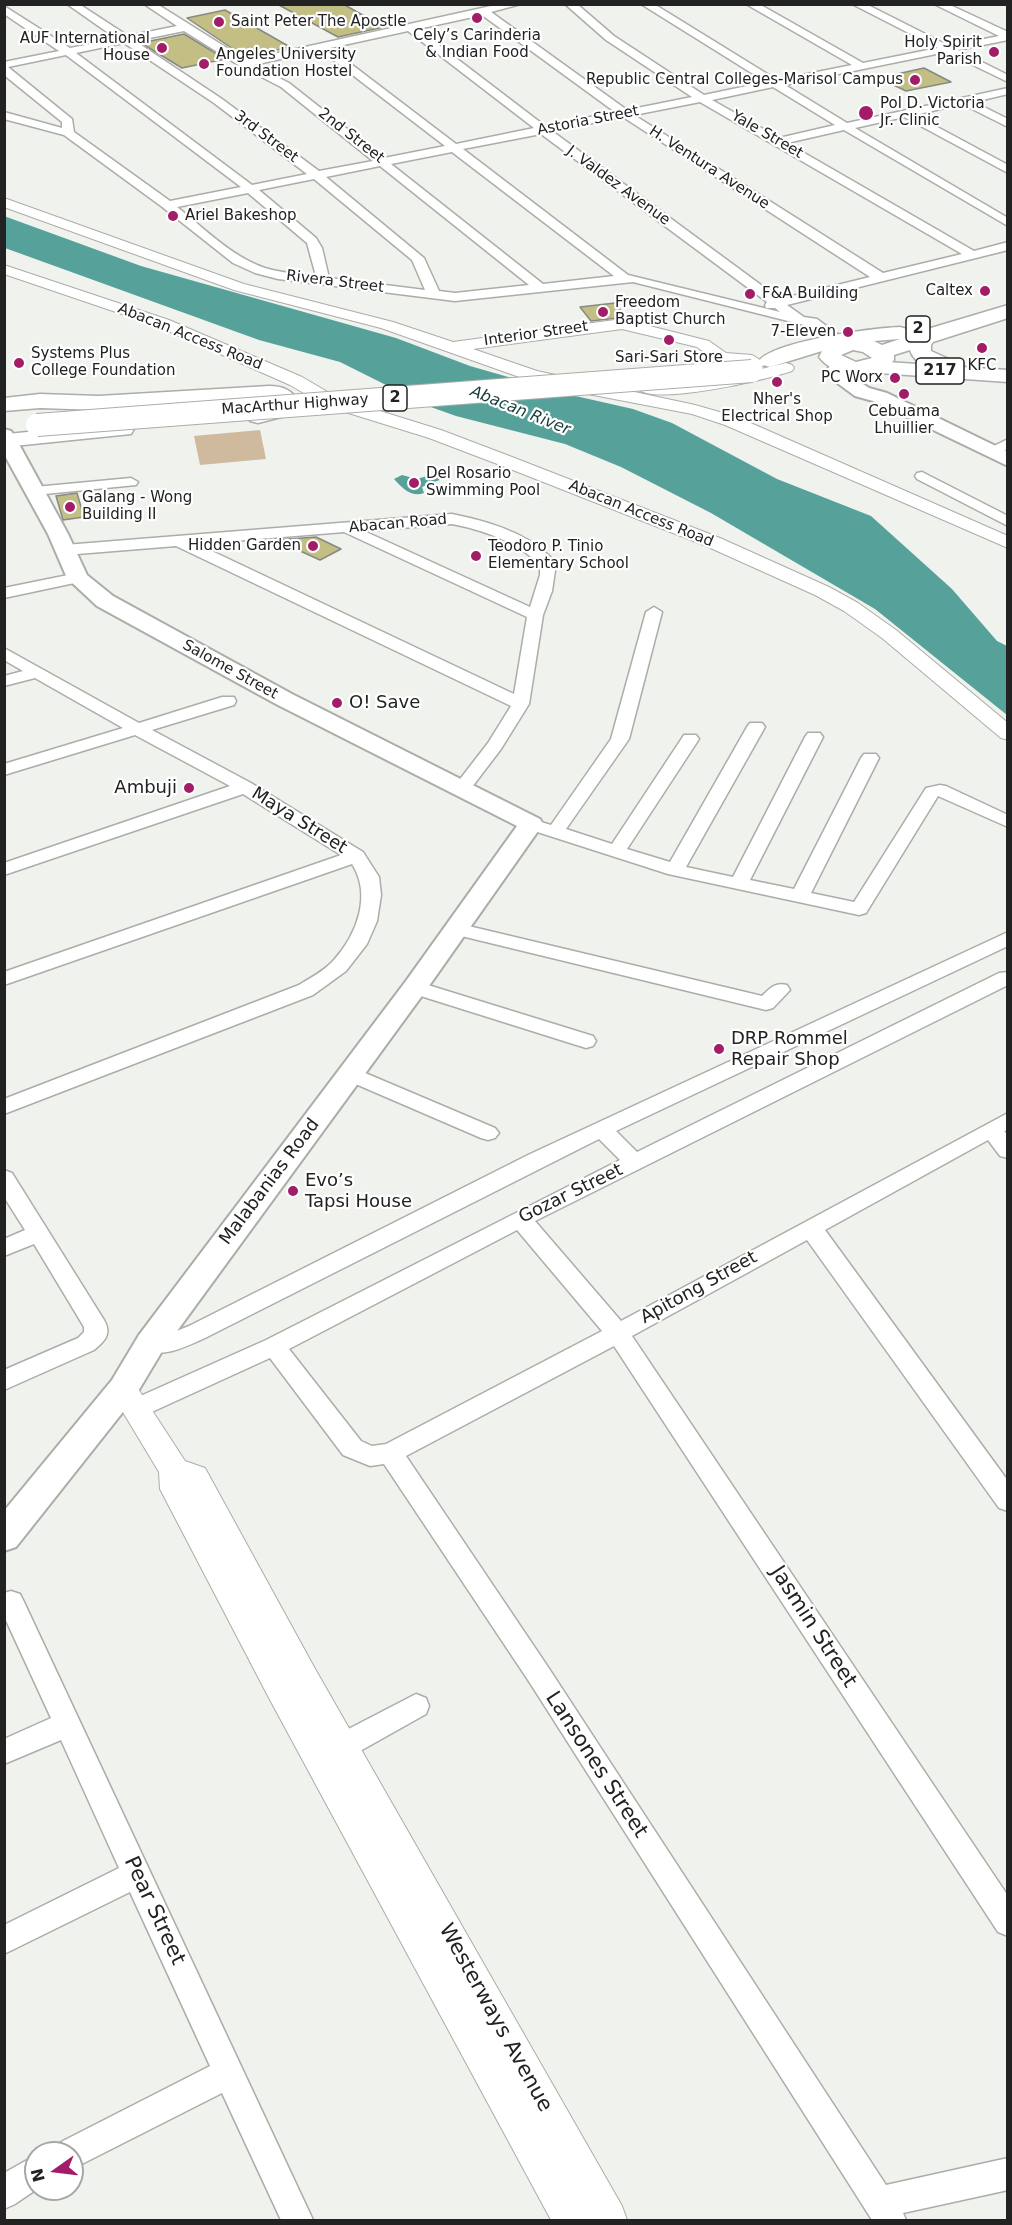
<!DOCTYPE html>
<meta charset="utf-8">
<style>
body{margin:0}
#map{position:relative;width:1012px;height:2225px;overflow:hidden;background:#eff2ed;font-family:"DejaVu Sans",sans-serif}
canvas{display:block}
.frame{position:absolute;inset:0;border:6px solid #212221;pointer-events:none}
.north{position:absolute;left:24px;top:2141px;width:60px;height:60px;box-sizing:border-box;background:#fff;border:2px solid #a6a7a6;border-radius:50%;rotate:256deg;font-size:16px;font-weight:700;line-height:24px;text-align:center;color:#212221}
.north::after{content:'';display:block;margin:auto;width:21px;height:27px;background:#a31c67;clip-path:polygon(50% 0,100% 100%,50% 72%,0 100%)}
</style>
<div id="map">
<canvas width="1012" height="2225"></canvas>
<div class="frame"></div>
<div class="north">N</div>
</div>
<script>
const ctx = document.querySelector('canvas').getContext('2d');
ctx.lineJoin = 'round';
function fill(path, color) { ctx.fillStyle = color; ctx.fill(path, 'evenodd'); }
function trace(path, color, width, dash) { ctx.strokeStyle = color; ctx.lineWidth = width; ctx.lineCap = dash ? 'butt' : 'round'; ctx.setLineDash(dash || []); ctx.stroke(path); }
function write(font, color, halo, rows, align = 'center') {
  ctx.font = font + ' "DejaVu Sans",sans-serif'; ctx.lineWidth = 4.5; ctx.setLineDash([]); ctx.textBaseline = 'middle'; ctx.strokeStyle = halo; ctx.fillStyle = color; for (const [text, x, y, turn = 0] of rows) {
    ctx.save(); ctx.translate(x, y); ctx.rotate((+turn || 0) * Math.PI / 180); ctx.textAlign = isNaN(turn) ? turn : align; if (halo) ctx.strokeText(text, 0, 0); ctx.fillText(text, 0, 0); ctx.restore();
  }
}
const green = new Path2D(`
 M 260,430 L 266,459 L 200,465 L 194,436 Z`);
const water = new Path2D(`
 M 4,216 L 141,266 L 396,338 L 470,366 L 571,395 L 633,409 L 672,423 L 777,479 L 871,516 L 952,589 L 997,641 L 1007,646 L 1007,715 L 875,609 L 711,513 L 621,467 L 565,444 L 456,416 L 428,406 L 340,362 L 259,340 L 5,248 Z
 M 434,474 L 442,479 L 422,487 L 424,493 C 412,498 402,488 394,479 L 402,475 L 417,479 Z`);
const building = new Path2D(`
 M 277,4 L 343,4 L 384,27 L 338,37 Z
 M 225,10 L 290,47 L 255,55 L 252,53 L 242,55 L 187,18 Z
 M 184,34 L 225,59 L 182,68 L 141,43 Z
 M 924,68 L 951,82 L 906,91 L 879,78 Z
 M 615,303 L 626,317 L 591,321 L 580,307 Z
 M 77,493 L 84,517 L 63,520 L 56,496 Z
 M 316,537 L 341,549 L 320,560 L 276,540 Z`);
const minor = new Path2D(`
 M 67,4 L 79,4 L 128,36 L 177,26 L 144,4 L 157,4 L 246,60 L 500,4 L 521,4 L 491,12 L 627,110 L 692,97 L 606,40 L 565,4 L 577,4 L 614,36 L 704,95 L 766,82 L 641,4 L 654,4 L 777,80 L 852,65 L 746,4 L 759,4 L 863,63 L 938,48 L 852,4 L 866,4 L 949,46 L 999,36 L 934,4 L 948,4 L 1008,32 L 1008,40 L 958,50 L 1008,75 L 1008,82 L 946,52 L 785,85 L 847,123 L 1008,88 L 1008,94 L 974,102 L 1008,119 L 1008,127 L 962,104 L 915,115 L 1008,165 L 1008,173 L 904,117 L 855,128 L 1008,218 L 1008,226 L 844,130 L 787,143 L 974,251 L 1008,242 L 1008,250 L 787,305 L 804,317 L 817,319 L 844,339 L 846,342 L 839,346 L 808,326 L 633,282 L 455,301 L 278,279 L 255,273 L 233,263 L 161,206 L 64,135 L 4,119 L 4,112 L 62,128 L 62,122 L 4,75 L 4,62 L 59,51 L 4,14 L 4,6 L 70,48 L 117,39 ZM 482,15 L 615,112 L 545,126 L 418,29 ZM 184,31 L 240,66 L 281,87 L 373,161 L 319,171 L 222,99 L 135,41 ZM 408,31 L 534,128 L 456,144 L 330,48 ZM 124,43 L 214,103 L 307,174 L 252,185 L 76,53 ZM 320,50 L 445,146 L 384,158 L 289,83 L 254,65 ZM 66,55 L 241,187 L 170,201 L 74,132 L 72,119 L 8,67 ZM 773,87 L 835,125 L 779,138 L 712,100 ZM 700,102 L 962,254 L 883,273 L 634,115 ZM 623,117 L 870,277 L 780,299 L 552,131 ZM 541,134 L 767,302 L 765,305 L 766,308 L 775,308 L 780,312 L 628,275 L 463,149 ZM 452,152 L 614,276 L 543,284 L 391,164 ZM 380,166 L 529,285 L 455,293 L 439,291 L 424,258 L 326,177 ZM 314,179 L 412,260 L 425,290 L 329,278 L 322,248 L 316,238 L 259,190 ZM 248,193 L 307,243 L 316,276 C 299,274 281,273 265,268 C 232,257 204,228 177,207 Z
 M 1008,439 L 1008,449 L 991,455 L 984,451 Z
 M 922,472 L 1008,516 L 1008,526 L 917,479 L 915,476 L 917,473 Z
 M 131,478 L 138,482 L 136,485 L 35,495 L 28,491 L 35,487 Z
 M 452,514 C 487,521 534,534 556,564 L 552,591 L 543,615 L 529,704 L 501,749 L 469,791 L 457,791 L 454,787 L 488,743 L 511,706 L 176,546 L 65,555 L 57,550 L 65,545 ZM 452,524 C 483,530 518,542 540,565 L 540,575 L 530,607 L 364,531 ZM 344,532 L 527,617 L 514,694 L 197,544 Z
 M 78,573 L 86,578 L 84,581 L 4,598 L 4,588 Z
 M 654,607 L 662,612 L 629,739 L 566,829 L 612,844 L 684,735 L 696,735 L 699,739 L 627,849 L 670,862 L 747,727 L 750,723 L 762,723 L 765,727 L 686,867 L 733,877 L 805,737 L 808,733 L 820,733 L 823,737 L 750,880 L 794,889 L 861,758 L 864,754 L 876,754 L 879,758 L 811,893 L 854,902 L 926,788 L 940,785 L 946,786 L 1008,815 L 1008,827 L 938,796 L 866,913 L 859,915 L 668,874 L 525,828 L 522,824 L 525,820 L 531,819 L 551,825 L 611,739 L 646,612 Z
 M 4,648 L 139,723 L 222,697 L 234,697 L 236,701 L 234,705 L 152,730 L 251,783 L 363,852 L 379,877 L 381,895 L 377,921 L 367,944 L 346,971 L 313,995 L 4,1114 L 4,1099 L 299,985 C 310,978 324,971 333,961 C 357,935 372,895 352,864 L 4,985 L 4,972 L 341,855 L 243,794 L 4,875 L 4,863 L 230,786 L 135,735 L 4,775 L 4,764 L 123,728 L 35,678 L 4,686 L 4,676 L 23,671 L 4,660 Z
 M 456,923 L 762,996 C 770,988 775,982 787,985 L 790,990 L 773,1008 L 766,1010 L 449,933 L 446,929 L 449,925 Z
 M 1008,932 L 1008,946 L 616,1131 L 637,1152 L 999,973 L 1008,972 L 1008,985 L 535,1221 L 621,1321 L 1008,1113 L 1008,1130 L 1004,1131 L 1008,1135 L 1008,1158 L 1000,1156 L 988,1140 L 825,1230 L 1008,1481 L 1008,1511 L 999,1508 L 807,1240 L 632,1336 L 1008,1896 L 1008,1936 L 998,1932 L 614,1346 L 406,1456 L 548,1667 L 886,2185 L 1008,2158 L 1008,2190 L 903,2213 L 906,2220 L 872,2220 L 530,1683 L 384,1464 L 370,1466 L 343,1455 L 270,1358 L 143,1416 L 135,1419 L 127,1416 L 123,1409 L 127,1402 L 266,1340 L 620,1160 L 599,1139 L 205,1338 C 185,1347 164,1358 142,1350 L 138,1344 L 142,1338 L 169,1334 L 189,1326 L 528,1155 ZM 517,1230 L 602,1331 L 386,1444 L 372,1446 L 361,1441 L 289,1349 Z
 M 415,981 L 593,1036 L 596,1041 L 593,1046 L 586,1048 L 408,992 L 405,987 L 408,982 Z
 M 351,1067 L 495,1128 L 499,1133 L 495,1138 L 488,1140 L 481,1138 L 344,1079 L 341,1074 L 344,1069 Z
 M 4,1170 L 12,1173 L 104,1320 C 112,1334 105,1341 94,1350 L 4,1390 L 4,1370 L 78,1338 L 84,1332 L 84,1327 L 34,1244 L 4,1256 L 4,1239 L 25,1230 L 4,1197 Z
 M 11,1591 L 20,1594 L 24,1602 L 313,2220 L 281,2220 L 222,2093 L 72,2169 L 72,2153 L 56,2153 L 61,2142 L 210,2066 L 130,1892 L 4,1954 L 4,1925 L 119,1868 L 61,1740 L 4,1764 L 4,1739 L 51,1718 L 4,1616 L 4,1593 Z
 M 416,1694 L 426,1698 L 429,1706 L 426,1714 L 353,1755 L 343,1758 L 333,1755 L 329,1746 L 333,1737 Z
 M 36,2155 L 37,2189 L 15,2204 L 4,2209 L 4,2173 Z`);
const tertiary = new Path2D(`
 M 4,198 L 244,284 L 393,322 L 453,342 L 622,319 L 709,341 L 726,353 L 752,355 L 765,363 L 763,366 L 757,368 L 743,363 L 716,361 L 697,347 L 622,329 L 473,349 L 537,371 L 695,405 L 737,417 L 1008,536 L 1008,548 L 725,425 L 692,414 L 583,393 L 525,379 L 381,328 L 234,290 L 4,207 Z
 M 4,265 L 169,320 L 302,377 L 338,398 L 441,430 L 512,457 L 720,538 L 829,587 L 858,603 L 896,630 L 1008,723 L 1008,740 L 1001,738 L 882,638 L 844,611 L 815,595 L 706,546 L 500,465 L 429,438 L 326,406 L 290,385 L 157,326 L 4,274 Z
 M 786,363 L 792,365 L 794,368 L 792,371 C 769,379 651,407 637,388 C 644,379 665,383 677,383 C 715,381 749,372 786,363 Z
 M 123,1378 L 133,1381 L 185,1461 L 205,1468 L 314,1667 L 622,2206 L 627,2220 L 551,2220 L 269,1698 L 160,1489 L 159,1472 L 109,1389 L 113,1381 Z`);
const secondary = new Path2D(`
 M 839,359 L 845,360 L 848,364 L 844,372 L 869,388 L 887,393 L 1008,452 L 1008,466 L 873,401 L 855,396 L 825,374 L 833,360 Z
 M 4,429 L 11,431 L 14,435 L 68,534 L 87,575 L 113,596 L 292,694 L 540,819 L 543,824 L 424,993 L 161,1353 L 134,1398 L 16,1547 L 4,1551 L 4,1511 L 112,1380 L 139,1335 L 406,981 L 517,826 L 276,704 L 97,606 L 67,578 L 48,534 L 4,454 Z`);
const primary = new Path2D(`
 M 872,361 L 1008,370 L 1008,382 L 864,372 L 861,367 L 864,362 Z`);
const trunk = new Path2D(`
 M 1008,305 L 1008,318 L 933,342 L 931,345 L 931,351 L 951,360 L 955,364 L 951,368 C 937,372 914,365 910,350 L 894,355 L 894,360 C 878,382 834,378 819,357 L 822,351 L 770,367 L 763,365 L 759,361 C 773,341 874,328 900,327 L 907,329 L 910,333 L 908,337 L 921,331 ZM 900,339 L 882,345 L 874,341 ZM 853,350 L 863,352 L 872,358 L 856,362 L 841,355 Z
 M 269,386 C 283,386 292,390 299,402 L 293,414 L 258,423 L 250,421 L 247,416 L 250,411 L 276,405 L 277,401 L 269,398 L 99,410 L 40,408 L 4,411 L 4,398 L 40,394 L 99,396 Z
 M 123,422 L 131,424 L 134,429 L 131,434 L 4,447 L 4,435 L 8,434 Z`);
const trunkBridge = new Path2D(`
 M 37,425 L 752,371`);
const markers = [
 [477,18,6,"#a31c67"],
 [219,22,6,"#a31c67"],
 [162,48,6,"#a31c67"],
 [994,52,6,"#a31c67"],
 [204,64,6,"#a31c67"],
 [915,80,6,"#a31c67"],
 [866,113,8,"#a31c67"],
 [173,216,6,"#a31c67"],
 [985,291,6,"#a31c67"],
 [750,294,6,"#a31c67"],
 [603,312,6,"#a31c67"],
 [848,332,6,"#a31c67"],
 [669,340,6,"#a31c67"],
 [982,348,6,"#a31c67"],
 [19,363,6,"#a31c67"],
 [895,378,6,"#a31c67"],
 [777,382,6,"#a31c67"],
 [904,394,6,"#a31c67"],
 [414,483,6,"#a31c67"],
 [70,507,6,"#a31c67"],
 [313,546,6,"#a31c67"],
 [476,556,6,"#a31c67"],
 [337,703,6,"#a31c67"],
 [189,788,6,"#a31c67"],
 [719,1049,6,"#a31c67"],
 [293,1191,6,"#a31c67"]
];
const farPoinames = [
 ["Saint Peter The Apostle",231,22],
 ["Cely’s Carinderia",477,36,"center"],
 ["& Indian Food",477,53,"center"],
 ["AUF International",150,39,"right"],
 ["House",150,56,"right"],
 ["Holy Spirit",982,43,"right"],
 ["Parish",982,60,"right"],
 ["Angeles University",216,55],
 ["Foundation Hostel",216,72],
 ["Republic Central Colleges-Marisol Campus",903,80,"right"],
 ["Pol D. Victoria",880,104],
 ["Jr. Clinic",880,121],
 ["Ariel Bakeshop",185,216],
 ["Caltex",973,291,"right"],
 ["F&A Building",762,294],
 ["Freedom",615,303],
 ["Baptist Church",615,320],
 ["7-Eleven",836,332,"right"],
 ["Systems Plus",31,354],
 ["College Foundation",31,371],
 ["Sari-Sari Store",669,358,"center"],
 ["KFC",982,366,"center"],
 ["PC Worx",883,378,"right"],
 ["Nher's",777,400,"center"],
 ["Electrical Shop",777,417,"center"],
 ["Cebuama",904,412,"center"],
 ["Lhuillier",904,429,"center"],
 ["Del Rosario",426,474],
 ["Swimming Pool",426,491],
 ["Galang - Wong",82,498],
 ["Building II",82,515],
 ["Hidden Garden",301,546,"right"],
 ["Teodoro P. Tinio",488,547],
 ["Elementary School",488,564]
];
const farStreetnames = [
 ["Astoria Street",588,121,-11],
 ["Yale Street",767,135,30],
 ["2nd Street",351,136,38],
 ["3rd Street",266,137,37],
 ["H. Ventura Avenue",709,168,33],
 ["J. Valdez Avenue",618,186,36],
 ["Rivera Street",335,282,7],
 ["Interior Street",536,334,-8],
 ["Abacan Access Road",190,337,22],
 ["MacArthur Highway",295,405,-4],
 ["Abacan Access Road",641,514,22],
 ["Abacan Road",398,524,-5],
 ["Salome Street",230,670,29]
];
const shields = [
 [918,329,24],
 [940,371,48],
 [395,398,24]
];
const shieldNames = [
 ["2",918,329],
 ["217",940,371],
 ["2",395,398]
];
const farWaternames = [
 ["Abacan River",520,411,22]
];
const poiNames = [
 ["O! Save",349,703],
 ["Ambuji",177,788,"right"],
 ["DRP Rommel",731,1039],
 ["Repair Shop",731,1060],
 ["Evo’s",305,1181],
 ["Tapsi House",305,1202]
];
const streetNames = [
 ["Maya Street",299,821,32],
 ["Malabanias Road",270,1182,-53],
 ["Gozar Street",571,1194,-26],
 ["Apitong Street",699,1288,-29]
];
const nearStreetnames = [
 ["Jasmin Street",813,1627,57],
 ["Lansones Street",596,1765,57],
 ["Pear Street",154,1911,65],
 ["Westerways Avenue",495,2018,61]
];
fill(green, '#cfba9d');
fill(water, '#56a29b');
fill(building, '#c3be83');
trace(building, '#898984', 1.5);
trace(minor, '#abada9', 3);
trace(tertiary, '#abada9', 2);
trace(secondary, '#abada9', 4);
trace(primary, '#abada9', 3);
trace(trunk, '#abada9', 3);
fill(minor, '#fff');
fill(tertiary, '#fff');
fill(secondary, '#fff');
fill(primary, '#fff');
fill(trunk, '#fff');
trace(trunkBridge, '#abada9', 24, []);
trace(trunkBridge, '#fff', 22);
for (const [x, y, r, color] of markers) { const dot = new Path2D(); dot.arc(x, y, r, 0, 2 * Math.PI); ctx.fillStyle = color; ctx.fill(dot); trace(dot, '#fff', 2); }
write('15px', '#212221', '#fff', farPoinames, 'left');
write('15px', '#212221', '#fff', farStreetnames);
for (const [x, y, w] of shields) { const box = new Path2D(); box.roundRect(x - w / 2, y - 13, w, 26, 4.5); ctx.fillStyle = '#fff'; ctx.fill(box); trace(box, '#212221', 1.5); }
write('bold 16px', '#212221', null, shieldNames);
write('italic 16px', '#183d3a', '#fff', farWaternames);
write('18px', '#212221', '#fff', poiNames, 'left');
write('18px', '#212221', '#fff', streetNames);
write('21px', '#212221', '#fff', nearStreetnames);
</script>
